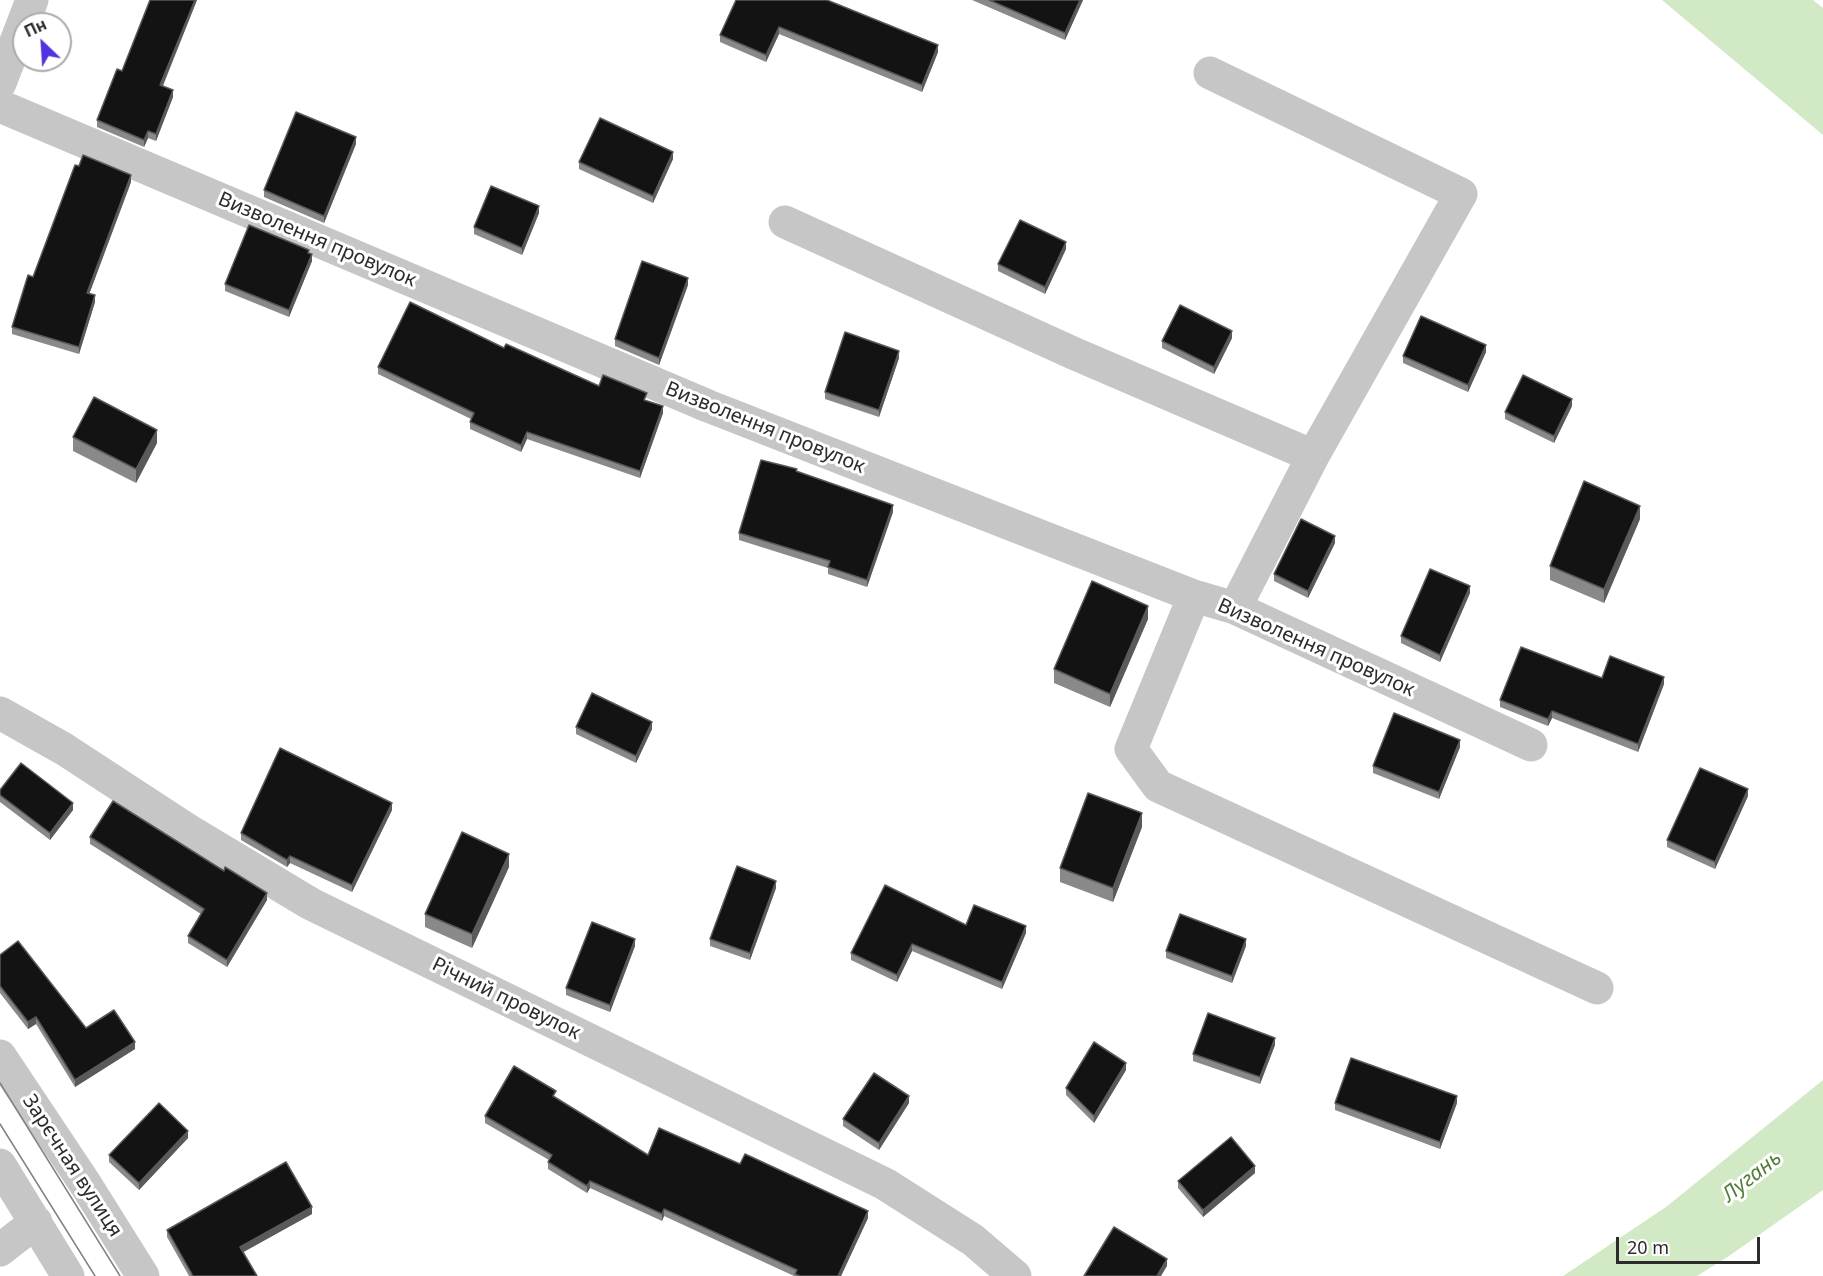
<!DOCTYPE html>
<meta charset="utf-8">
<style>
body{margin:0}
#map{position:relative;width:1823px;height:1276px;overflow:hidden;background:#fff;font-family:"Noto Sans",sans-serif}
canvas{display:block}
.north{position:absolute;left:12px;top:12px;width:60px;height:60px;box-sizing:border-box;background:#fff;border:2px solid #ababab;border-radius:50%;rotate:335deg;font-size:16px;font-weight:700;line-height:24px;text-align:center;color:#2c2c2c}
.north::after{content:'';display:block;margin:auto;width:21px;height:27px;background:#5332df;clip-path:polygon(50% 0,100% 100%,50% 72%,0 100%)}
.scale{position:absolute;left:1616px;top:1237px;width:144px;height:27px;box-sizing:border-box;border:3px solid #2c2c2c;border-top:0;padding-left:8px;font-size:18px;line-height:21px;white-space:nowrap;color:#2c2c2c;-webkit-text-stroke:4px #fff;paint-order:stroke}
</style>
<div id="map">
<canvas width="1823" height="1276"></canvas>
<div class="north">Пн</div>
<div class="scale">20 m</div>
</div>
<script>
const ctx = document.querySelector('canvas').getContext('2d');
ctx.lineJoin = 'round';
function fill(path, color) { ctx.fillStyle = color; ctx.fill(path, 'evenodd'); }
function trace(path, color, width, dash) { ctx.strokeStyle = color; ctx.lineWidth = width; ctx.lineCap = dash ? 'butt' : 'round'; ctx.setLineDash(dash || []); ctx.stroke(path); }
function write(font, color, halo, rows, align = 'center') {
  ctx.font = font + ' "Noto Sans",sans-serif'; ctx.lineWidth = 6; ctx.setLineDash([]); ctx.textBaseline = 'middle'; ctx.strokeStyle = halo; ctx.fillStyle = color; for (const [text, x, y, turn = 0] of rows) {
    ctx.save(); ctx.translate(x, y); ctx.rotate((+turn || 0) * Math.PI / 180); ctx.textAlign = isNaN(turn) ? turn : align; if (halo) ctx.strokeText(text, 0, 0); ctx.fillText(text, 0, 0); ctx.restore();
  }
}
const water = new Path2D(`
 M 1662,0 L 1813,0 L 1823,8 L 1823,135 Z
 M 1823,1080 L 1823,1190 L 1729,1256 L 1697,1276 L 1563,1276 L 1666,1207 Z`);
const minor = new Path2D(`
 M 1210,73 L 1461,194 L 1313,456 L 1235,608
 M 0,83 L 32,0
 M 0,106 L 708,406 L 1194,596 L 1235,608 L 1531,745
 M 785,222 L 1073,353 L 1313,456
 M 1194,596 L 1131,749 L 1158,786 L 1597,988
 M 0,713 L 64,749 L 191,832 L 311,904 L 885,1184 L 973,1240 L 1015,1276
 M 0,1056 L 86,1185 L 143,1276
 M 0,1165 L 68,1276
 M 0,1250 L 36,1222`);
const tram = new Path2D(`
 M 0,1083 L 120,1276
 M 0,1124 L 95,1276`);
const wall = new Path2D(`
 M 197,0 L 163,86 L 173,97 L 156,141 L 148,138 L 144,147 L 97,127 L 97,120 L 122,71 Z
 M 736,0 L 938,52 L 922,92 L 779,34 L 766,62 L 720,42 L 720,35 Z
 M 972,0 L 1083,0 L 1065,40 Z
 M 356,144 L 324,223 L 264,197 L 264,190 Z
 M 673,159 L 653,203 L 579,169 L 579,162 Z
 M 131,182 L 89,294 L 95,302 L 79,354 L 12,334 L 12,327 L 33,277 Z
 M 539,213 L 522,255 L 474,234 L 474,227 Z
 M 1066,249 L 1045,294 L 998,271 L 998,264 Z
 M 309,253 L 312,261 L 289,317 L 225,291 L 225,284 Z
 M 688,285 L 659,365 L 615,346 L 615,339 Z
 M 1232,338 L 1214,374 L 1162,348 L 1162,341 Z
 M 504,348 L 599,386 L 647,401 L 663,413 L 640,478 L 527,439 L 521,452 L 470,429 L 470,422 L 471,419 L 378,374 L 378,367 Z
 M 1486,352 L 1468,392 L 1403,363 L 1403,356 Z
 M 899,358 L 879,417 L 825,399 L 825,392 Z
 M 1572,406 L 1554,443 L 1505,419 L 1505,412 Z
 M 73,437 L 157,443 L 136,483 L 73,451 Z
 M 893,512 L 867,587 L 828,574 L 828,568 L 739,540 L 739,533 Z
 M 1640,519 L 1604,603 L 1550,580 L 1550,566 Z
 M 1335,543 L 1308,598 L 1274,581 L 1274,574 Z
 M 1470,593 L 1440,662 L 1401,643 L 1401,636 Z
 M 1148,619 L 1110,707 L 1054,683 L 1054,669 Z
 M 1602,678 L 1664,684 L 1638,752 L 1552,718 L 1548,726 L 1500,707 L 1500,700 Z
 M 576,727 L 652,729 L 636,763 L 576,734 Z
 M 1460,747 L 1439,799 L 1373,773 L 1373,766 Z
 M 0,790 L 73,810 L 50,840 L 0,802 Z
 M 1748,796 L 1715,869 L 1667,847 L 1667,840 Z
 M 392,810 L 352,892 L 290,863 L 287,867 L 241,840 L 241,833 Z
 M 1142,827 L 1113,902 L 1060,882 L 1060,868 Z
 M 90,837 L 267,900 L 227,967 L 188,943 L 188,936 L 201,914 L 90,844 Z
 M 509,867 L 472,948 L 425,927 L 425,914 Z
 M 776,888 L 750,960 L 710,946 L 710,939 Z
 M 966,925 L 1026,933 L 1002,989 L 912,951 L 897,982 L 851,960 L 851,953 Z
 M 635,946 L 610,1012 L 566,995 L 566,988 Z
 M 1246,946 L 1232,983 L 1166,958 L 1166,951 Z
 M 0,955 L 86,1028 L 135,1049 L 75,1087 L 36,1024 L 28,1029 L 0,993 Z
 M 1275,1045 L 1260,1084 L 1193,1061 L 1193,1054 Z
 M 1126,1070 L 1094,1123 L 1066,1095 L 1066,1088 Z
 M 556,1098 L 648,1155 L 740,1164 L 868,1218 L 841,1276 L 794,1276 L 664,1216 L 662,1221 L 590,1188 L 587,1193 L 548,1169 L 548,1162 L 549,1160 L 485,1123 L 485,1116 Z
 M 909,1103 L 879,1150 L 843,1126 L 843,1119 Z
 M 1335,1103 L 1457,1103 L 1440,1149 L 1335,1110 Z
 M 188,1138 L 139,1190 L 109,1162 L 109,1155 Z
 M 1255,1173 L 1203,1217 L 1178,1188 L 1178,1181 Z
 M 312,1214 L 243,1252 L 257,1276 L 189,1276 L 167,1237 L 167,1230 Z`);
const shadedWall = new Path2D(`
 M 195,0 L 197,0 L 160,92 L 160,85 Z
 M 1080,0 L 1083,0 L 1065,40 L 1065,33 Z
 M 779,27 L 779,34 L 766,62 L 766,55 Z
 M 938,45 L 938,52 L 922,92 L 922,85 Z
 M 173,90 L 173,97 L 156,141 L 156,134 Z
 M 148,131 L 148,138 L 144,147 L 144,140 Z
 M 356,137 L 356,144 L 324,223 L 324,216 Z
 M 673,152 L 673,159 L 653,203 L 653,196 Z
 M 131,175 L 131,182 L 87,300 L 87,293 Z
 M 539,206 L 539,213 L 522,255 L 522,248 Z
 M 1066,242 L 1066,249 L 1045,294 L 1045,287 Z
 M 312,254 L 312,261 L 289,317 L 289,310 Z
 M 688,278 L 688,285 L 659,365 L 659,358 Z
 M 95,295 L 95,302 L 79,354 L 79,347 Z
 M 1232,331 L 1232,338 L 1214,374 L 1214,367 Z
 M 1486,345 L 1486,352 L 1468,392 L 1468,385 Z
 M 899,351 L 899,358 L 879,417 L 879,410 Z
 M 1572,399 L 1572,406 L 1554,443 L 1554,436 Z
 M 663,406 L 663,413 L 640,478 L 640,471 Z
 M 157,430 L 157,443 L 136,483 L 136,469 Z
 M 527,432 L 527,439 L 521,452 L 521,445 Z
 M 893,505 L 893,512 L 867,587 L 867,580 Z
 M 1640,506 L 1640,519 L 1604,603 L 1604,589 Z
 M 1335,536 L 1335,543 L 1308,598 L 1308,591 Z
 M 1470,586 L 1470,593 L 1440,662 L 1440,655 Z
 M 1148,606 L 1148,619 L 1110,707 L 1110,694 Z
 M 1664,677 L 1664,684 L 1638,752 L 1638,744 Z
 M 1552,711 L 1552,718 L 1548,726 L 1548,719 Z
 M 652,722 L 652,729 L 636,763 L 636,756 Z
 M 1460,740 L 1460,747 L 1439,799 L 1439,792 Z
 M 1748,789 L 1748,796 L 1715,869 L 1715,862 Z
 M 73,803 L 73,810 L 50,840 L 50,833 Z
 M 392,803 L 392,810 L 352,892 L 352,885 Z
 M 1142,813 L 1142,827 L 1113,902 L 1113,888 Z
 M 509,854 L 509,867 L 472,948 L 472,934 Z
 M 290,856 L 290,863 L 287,867 L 287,860 Z
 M 776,881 L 776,888 L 750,960 L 750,953 Z
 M 267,893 L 267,900 L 227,967 L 227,960 Z
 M 1026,926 L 1026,933 L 1002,989 L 1002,982 Z
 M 635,939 L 635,946 L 610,1012 L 610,1005 Z
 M 1246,939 L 1246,946 L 1232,983 L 1232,976 Z
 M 912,944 L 912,951 L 897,982 L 897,975 Z
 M 36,1017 L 36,1024 L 28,1029 L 28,1022 Z
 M 1275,1038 L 1275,1045 L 1260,1084 L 1260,1077 Z
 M 135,1042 L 135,1049 L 75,1087 L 75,1080 Z
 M 1126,1063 L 1126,1070 L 1094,1123 L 1094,1116 Z
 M 909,1096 L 909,1103 L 879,1150 L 879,1143 Z
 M 1457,1096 L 1457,1103 L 1440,1149 L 1440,1142 Z
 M 188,1131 L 188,1138 L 139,1190 L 139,1183 Z
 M 1255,1166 L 1255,1173 L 1203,1217 L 1203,1210 Z
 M 590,1181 L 590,1188 L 587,1193 L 587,1186 Z
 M 312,1207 L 312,1214 L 240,1254 L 240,1247 Z
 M 664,1209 L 664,1216 L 662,1221 L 662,1214 Z
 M 868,1211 L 868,1218 L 841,1276 L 838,1276 Z
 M 1167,1259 L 1167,1266 L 1161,1276 L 1157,1276 Z`);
const building = new Path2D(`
 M 150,0 L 195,0 L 160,85 L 173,90 L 156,134 L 148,131 L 144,140 L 97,120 L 117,69 L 122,71 Z
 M 736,0 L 827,0 L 938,45 L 922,85 L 779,27 L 766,55 L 720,35 Z
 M 989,0 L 1080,0 L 1065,33 Z
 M 296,112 L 356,137 L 324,216 L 264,190 Z
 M 600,118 L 673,152 L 653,196 L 579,162 Z
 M 83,155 L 131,175 L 87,293 L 95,295 L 79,347 L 12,327 L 28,275 L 33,277 L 75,165 L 79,166 Z
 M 491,186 L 539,206 L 522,248 L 474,227 Z
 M 1020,220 L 1066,242 L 1045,287 L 998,264 Z
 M 249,225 L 309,250 L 308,253 L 312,254 L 289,310 L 225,284 Z
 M 642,261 L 688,278 L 659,358 L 615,339 Z
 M 410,302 L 504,348 L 506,344 L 599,386 L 603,375 L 647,393 L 644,400 L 663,406 L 640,471 L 527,432 L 521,445 L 470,422 L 474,413 L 378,367 Z
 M 1180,305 L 1232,331 L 1214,367 L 1162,341 Z
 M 1421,316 L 1486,345 L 1468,385 L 1403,356 Z
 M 845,332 L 899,351 L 879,410 L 825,392 Z
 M 1523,375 L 1572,399 L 1554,436 L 1505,412 Z
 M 94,397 L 157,430 L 136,469 L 73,437 Z
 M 761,460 L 797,469 L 796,471 L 893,505 L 867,580 L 828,567 L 830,561 L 739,533 Z
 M 1584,481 L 1640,506 L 1604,589 L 1550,566 Z
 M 1301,519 L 1335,536 L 1308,591 L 1274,574 Z
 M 1430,569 L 1470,586 L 1440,655 L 1401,636 Z
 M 1092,581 L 1148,606 L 1110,694 L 1054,669 Z
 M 1521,647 L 1602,678 L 1610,656 L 1664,677 L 1638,744 L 1552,711 L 1548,719 L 1500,700 Z
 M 592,693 L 652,722 L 636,756 L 576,727 Z
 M 1394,713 L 1460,740 L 1439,792 L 1373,766 Z
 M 280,748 L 392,803 L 352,885 L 290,856 L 287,860 L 241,833 Z
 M 21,763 L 73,803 L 50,833 L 0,795 L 0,790 Z
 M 1700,768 L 1748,789 L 1715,862 L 1667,840 Z
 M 1088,793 L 1142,813 L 1113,888 L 1060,868 Z
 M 113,801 L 224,871 L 225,867 L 267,893 L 227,960 L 188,936 L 204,909 L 90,837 Z
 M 462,832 L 509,854 L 472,934 L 425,914 Z
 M 737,866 L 776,881 L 750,953 L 710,939 Z
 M 885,885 L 966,925 L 974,905 L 1026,926 L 1002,982 L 912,944 L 897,975 L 851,953 Z
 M 1180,914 L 1246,939 L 1232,976 L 1166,951 Z
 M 592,922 L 635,939 L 610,1005 L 566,988 Z
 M 18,941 L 86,1028 L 114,1010 L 135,1042 L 75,1080 L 36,1017 L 28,1022 L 0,986 L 0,955 Z
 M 1208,1013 L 1275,1038 L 1260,1077 L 1193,1054 Z
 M 1094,1042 L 1126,1063 L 1094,1116 L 1066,1088 Z
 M 1351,1058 L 1457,1096 L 1440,1142 L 1335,1103 Z
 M 514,1066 L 556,1091 L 553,1096 L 648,1155 L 659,1128 L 740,1164 L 745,1154 L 868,1211 L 838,1276 L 800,1276 L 795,1274 L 797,1270 L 664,1209 L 662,1214 L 590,1181 L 587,1186 L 548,1162 L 552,1155 L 485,1116 Z
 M 874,1073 L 909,1096 L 879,1143 L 843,1119 Z
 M 159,1103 L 188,1131 L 139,1183 L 109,1155 Z
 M 1231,1137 L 1255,1166 L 1203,1210 L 1178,1181 Z
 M 286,1162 L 312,1207 L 240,1247 L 257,1276 L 193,1276 L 167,1230 Z
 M 1114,1227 L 1167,1259 L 1157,1276 L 1084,1276 Z`);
const streetNames = [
 ["Визволення провулок",317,240,23],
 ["Визволення провулок",765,428,22],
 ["Визволення провулок",1316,648,24],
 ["Річний провулок",506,999,26],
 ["Зарєчная вулиця",72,1166,57]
];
const waterNames = [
 ["Лугань",1752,1177,-38]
];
fill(water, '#d2e9c6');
trace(minor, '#c6c6c6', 33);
trace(tram, '#818181', 1.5);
fill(wall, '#898989');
fill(shadedWall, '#5a5a5a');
fill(building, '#131313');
trace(building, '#5a5a5a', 1.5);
write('20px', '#2c2c2c', '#fff', streetNames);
write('italic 21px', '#517e39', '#fff', waterNames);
</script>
